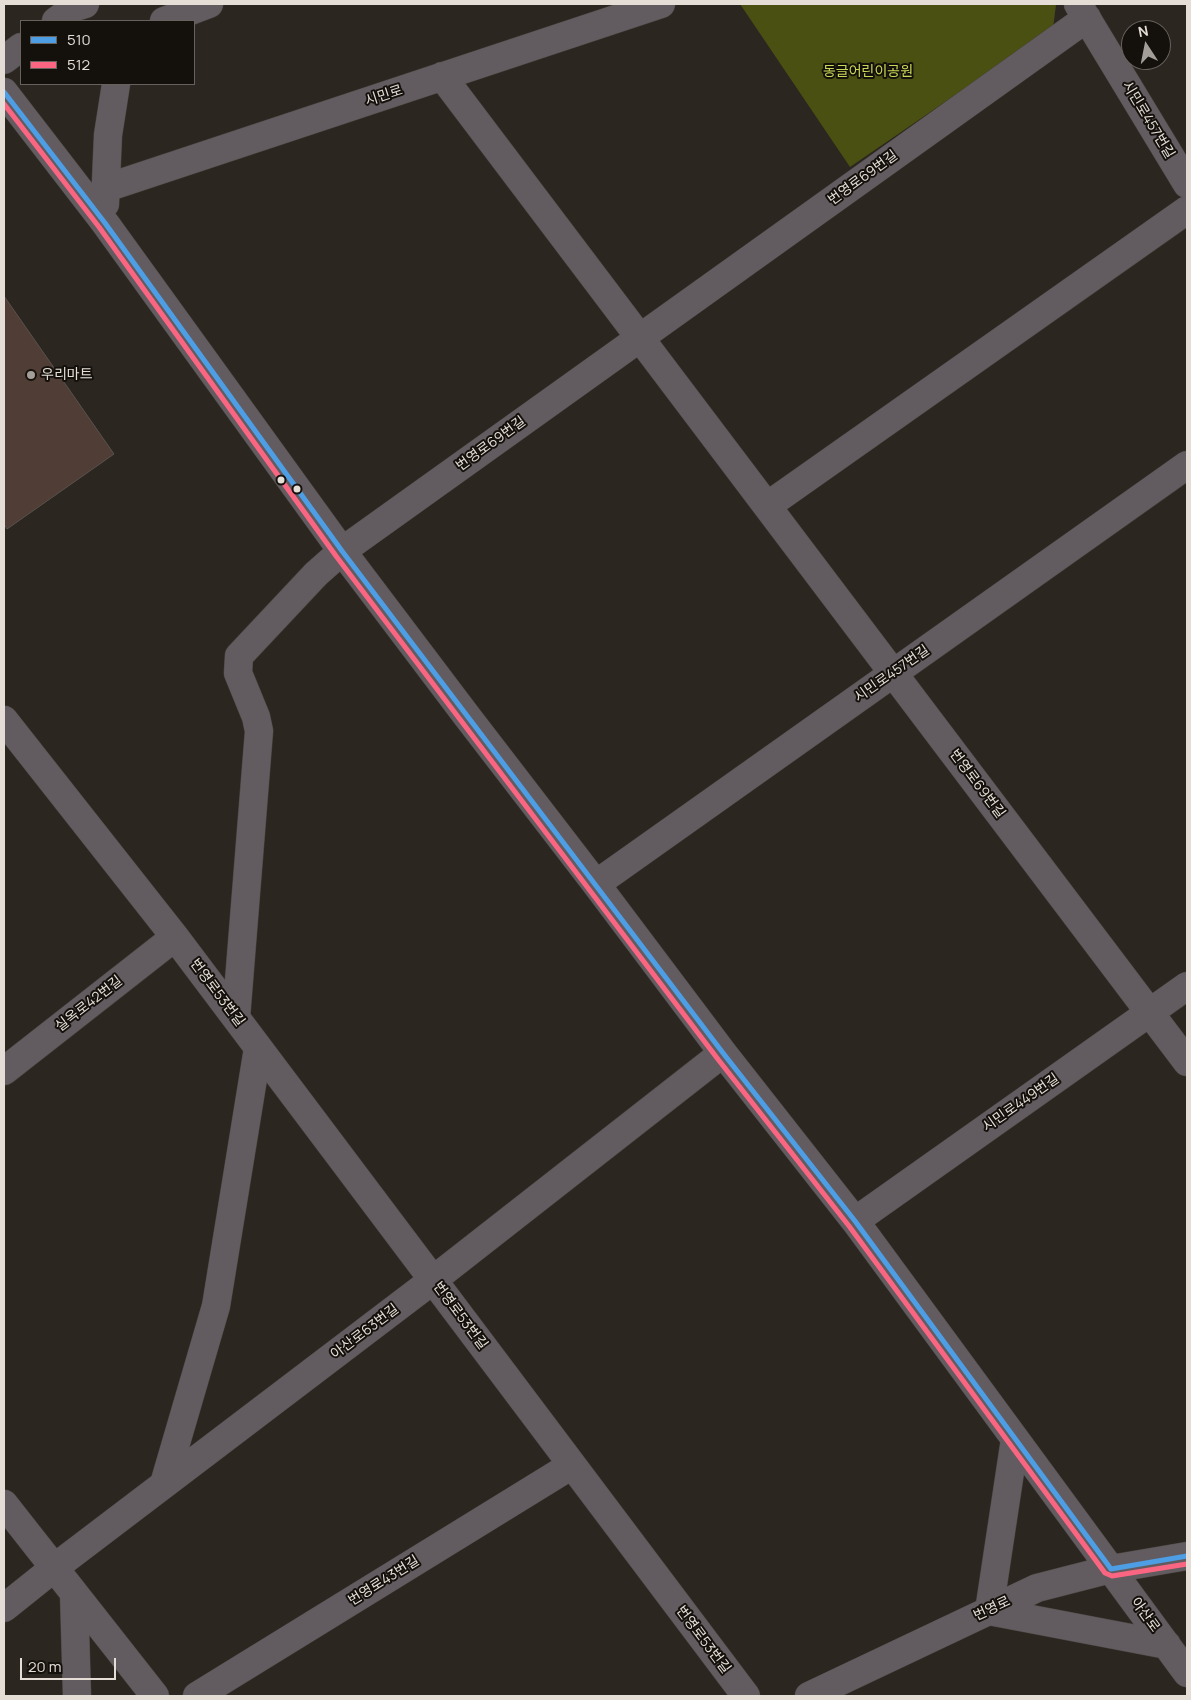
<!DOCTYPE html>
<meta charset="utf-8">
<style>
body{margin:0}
#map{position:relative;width:1191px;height:1700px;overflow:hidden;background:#2b2620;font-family:Manrope,sans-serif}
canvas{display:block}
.frame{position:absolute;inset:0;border:5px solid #e4ded7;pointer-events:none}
.legend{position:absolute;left:20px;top:20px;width:175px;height:65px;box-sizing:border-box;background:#14100b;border:1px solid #67625d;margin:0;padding:6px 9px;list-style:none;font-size:15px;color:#e4ded7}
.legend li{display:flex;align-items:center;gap:10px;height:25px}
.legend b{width:25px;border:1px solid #67625d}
.north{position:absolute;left:1121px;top:20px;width:50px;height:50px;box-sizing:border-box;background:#14100b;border:1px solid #67625d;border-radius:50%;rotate:349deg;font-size:14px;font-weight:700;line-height:20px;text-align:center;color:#e4ded7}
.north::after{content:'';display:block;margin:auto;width:18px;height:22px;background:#a39e97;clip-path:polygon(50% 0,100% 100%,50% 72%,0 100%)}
.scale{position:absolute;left:20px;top:1658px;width:96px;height:22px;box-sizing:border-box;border:2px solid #e4ded7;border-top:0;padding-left:6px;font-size:15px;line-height:18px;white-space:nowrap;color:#e4ded7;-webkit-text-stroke:4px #14100b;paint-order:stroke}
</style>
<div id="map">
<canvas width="1191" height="1700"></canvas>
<div class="frame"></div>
<ul class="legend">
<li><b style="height:6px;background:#4d9ee5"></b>510</li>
<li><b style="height:6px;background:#fa6682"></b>512</li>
</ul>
<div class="north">N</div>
<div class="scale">20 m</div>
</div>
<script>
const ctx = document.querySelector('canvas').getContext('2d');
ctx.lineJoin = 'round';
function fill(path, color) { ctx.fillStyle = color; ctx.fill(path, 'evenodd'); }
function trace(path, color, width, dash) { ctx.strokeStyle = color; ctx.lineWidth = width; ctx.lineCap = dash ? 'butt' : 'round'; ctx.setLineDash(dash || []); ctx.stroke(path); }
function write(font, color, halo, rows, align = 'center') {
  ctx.font = font + ' Manrope,"Noto Sans KR",sans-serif'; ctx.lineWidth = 4; ctx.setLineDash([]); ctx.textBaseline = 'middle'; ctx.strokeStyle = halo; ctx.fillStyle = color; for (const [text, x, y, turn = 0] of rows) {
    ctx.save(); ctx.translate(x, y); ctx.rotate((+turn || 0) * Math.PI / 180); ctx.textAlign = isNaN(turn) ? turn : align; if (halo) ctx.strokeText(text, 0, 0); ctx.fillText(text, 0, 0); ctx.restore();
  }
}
const green = new Path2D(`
 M 740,4 L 1055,4 L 1056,5 L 1053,28 L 850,167 Z`);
const building = new Path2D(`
 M 4,296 L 114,454 L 7,529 L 4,524 Z`);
const minor = new Path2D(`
 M 1078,4 L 1187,184
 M 442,76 L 1187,1062
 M 4,92 L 105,223 L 342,551 L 466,715 L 596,884 L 723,1053 L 855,1221 L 1187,1673
 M 106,188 L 661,4
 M 105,204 L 108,135 L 116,84
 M 767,506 L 1187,210
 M 4,720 L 175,937 L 746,1696
 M 596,884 L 1187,465
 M 236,1018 L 259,731 L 256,717 L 238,673 L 239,656 L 316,574 L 342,551 L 1087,18
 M 4,1071 L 175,937
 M 855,1221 L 1187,986
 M 1015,1439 L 989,1611 L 1167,1645
 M 164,1484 L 216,1306 L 258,1048
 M 4,1504 L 155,1696
 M 74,1594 L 77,1696
 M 4,1608 L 54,1568 L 433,1280 L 723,1053
 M 197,1696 L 572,1465
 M 809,1696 L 1037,1588 L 1111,1569 L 1187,1556`);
const major = new Path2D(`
 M 56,21 L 75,7 L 85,4
 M 164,21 L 209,4
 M 4,60 L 21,47`);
const bus1 = new Path2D(`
 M 4,92 L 105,223 L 342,551 L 723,1053 L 855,1221 L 1111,1569 L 1187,1556`);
const bus2 = new Path2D(`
 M 4,104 L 99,227 L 336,556 L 717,1058 L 849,1226 L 1105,1573 L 1112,1576 L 1187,1564`);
const markers = [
 [31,375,5,"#a39e97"],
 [281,480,4.5,"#e4ded7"],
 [297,489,4.5,"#e4ded7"]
];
const parkNames = [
 ["동글어린이공원",868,72]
];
const streetNames = [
 ["시민로",384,96,-18],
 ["시민로457번길",1148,120,59],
 ["번영로69번길",863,178,-36],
 ["번영로69번길",491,444,-36],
 ["시민로457번길",892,674,-35],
 ["번영로69번길",977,784,53],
 ["번영로53번길",217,993,53],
 ["실옥로42번길",89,1004,-38],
 ["시민로449번길",1021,1103,-35],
 ["번영로53번길",460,1316,53],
 ["아산로63번길",365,1332,-37],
 ["번영로43번길",384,1581,-32],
 ["번영로",992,1609,-25],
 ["아산로",1145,1615,54],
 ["번영로53번길",703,1640,53]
];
const poiNames = [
 ["우리마트",41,375]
];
fill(green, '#4a5011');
fill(building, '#503d36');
trace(building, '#58524f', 1);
trace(minor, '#48433e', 29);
trace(major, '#48433e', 29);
trace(minor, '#625c61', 28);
trace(major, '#625c61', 28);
trace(bus1, '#4d9ee5', 5);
trace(bus2, '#fa6682', 5);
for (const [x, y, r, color] of markers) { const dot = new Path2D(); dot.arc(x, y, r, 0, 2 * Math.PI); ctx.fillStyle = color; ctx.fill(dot); trace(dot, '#14100b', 2); }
write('14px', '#c9d855', '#14100b', parkNames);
write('14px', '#e4ded7', '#14100b', streetNames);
write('14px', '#e4ded7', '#14100b', poiNames, 'left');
</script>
